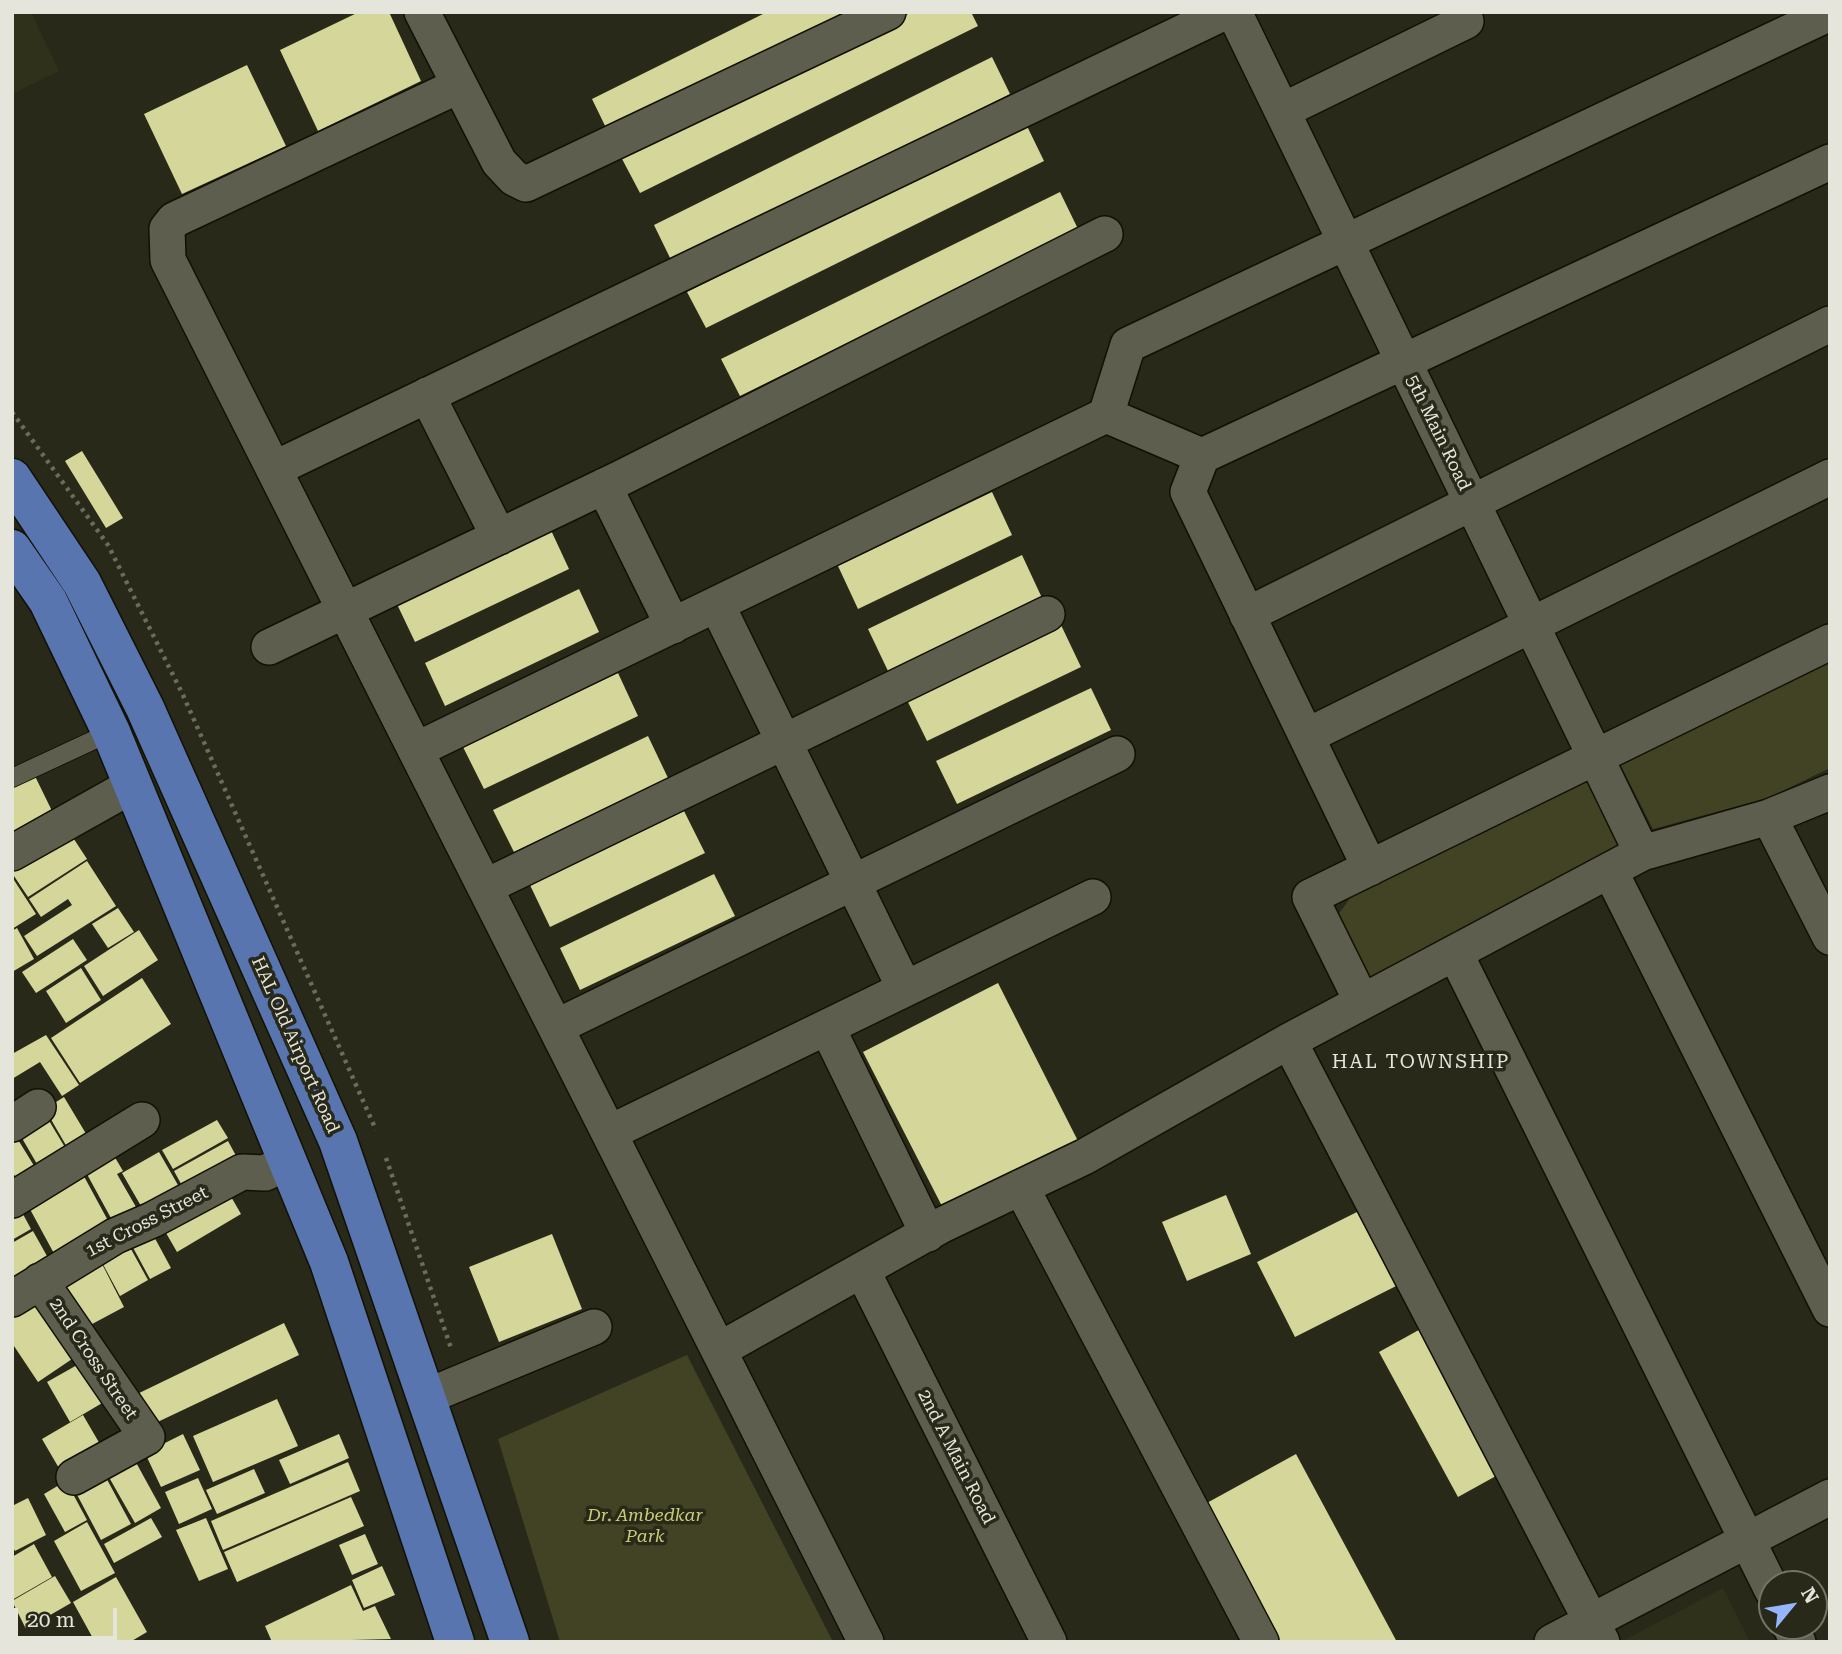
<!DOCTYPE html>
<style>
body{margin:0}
#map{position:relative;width:1842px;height:1654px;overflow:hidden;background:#282919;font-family:"Roboto Serif",serif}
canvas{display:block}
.frame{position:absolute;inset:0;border:14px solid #e5e5db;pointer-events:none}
.north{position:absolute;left:1758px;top:1570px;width:70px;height:70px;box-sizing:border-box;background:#282919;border:2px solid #747467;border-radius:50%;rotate:60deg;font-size:19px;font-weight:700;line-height:28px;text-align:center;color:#e5e5db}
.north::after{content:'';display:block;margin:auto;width:24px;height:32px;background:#95b6fd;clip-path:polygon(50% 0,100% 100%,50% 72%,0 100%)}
.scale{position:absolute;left:14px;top:1608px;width:103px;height:32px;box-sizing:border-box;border:4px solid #e5e5db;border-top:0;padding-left:9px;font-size:21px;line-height:24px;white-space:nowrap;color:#e5e5db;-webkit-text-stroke:5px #282919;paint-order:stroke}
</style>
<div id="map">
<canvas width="1842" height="1654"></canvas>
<div class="frame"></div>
<div class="north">N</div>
<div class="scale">20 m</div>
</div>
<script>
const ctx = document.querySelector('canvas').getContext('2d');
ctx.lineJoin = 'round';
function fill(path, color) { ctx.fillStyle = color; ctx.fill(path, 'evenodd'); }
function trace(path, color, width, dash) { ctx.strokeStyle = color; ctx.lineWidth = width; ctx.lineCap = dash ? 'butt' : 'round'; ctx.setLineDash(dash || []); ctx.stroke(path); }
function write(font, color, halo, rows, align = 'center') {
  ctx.font = font + ' "Roboto Serif",serif'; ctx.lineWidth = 7; ctx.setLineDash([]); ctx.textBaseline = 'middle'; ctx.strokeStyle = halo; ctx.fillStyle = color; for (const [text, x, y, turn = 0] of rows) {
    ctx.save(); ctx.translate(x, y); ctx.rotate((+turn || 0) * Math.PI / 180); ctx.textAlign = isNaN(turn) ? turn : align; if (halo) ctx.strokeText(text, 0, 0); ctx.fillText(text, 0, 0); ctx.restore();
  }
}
const built = new Path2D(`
 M 12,12 L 31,12 L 59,71 L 12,94 Z
 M 1723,1588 L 1750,1642 L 1621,1642 Z`);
const green = new Path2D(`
 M 1830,659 L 1830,768 L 1768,798 L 1653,829 L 1617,758 Z
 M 1584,773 L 1618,847 L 1364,985 L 1337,916 L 1368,874 Z
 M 687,1355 L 833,1642 L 560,1642 L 498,1439 Z`);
const building = new Path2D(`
 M 359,12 L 389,12 L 421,81 L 318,131 L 280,50 Z
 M 767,12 L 860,12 L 610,136 L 592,99 Z
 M 912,12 L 971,12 L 978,26 L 640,193 L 621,157 Z
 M 992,57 L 1010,94 L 672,262 L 654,225 Z
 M 247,65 L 286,146 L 182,194 L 144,114 Z
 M 1026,124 L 1044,161 L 706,328 L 687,292 Z
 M 1060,192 L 1078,229 L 740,396 L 721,359 Z
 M 82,451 L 123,518 L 106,528 L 65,461 Z
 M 992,492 L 1012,535 L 858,609 L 838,566 Z
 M 549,526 L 569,569 L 415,642 L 395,600 Z
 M 1022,555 L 1042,598 L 888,671 L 868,629 Z
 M 579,589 L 599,632 L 445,706 L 425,663 Z
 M 1061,625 L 1081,667 L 927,741 L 906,698 Z
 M 618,673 L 638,716 L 484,789 L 463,747 Z
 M 1091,688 L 1111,730 L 957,804 L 936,761 Z
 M 648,736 L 668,778 L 514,852 L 493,810 Z
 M 32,770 L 54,815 L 12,835 L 12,780 Z
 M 684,811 L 705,853 L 550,927 L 530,885 Z
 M 66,827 L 87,859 L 28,897 L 12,873 L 12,860 Z
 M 87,861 L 116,906 L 37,956 L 24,936 L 72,905 L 68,899 L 41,917 L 29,899 Z
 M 714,874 L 735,916 L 580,990 L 560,948 Z
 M 12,877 L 36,914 L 12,929 Z
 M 118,908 L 134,932 L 108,948 L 92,924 Z
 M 17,928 L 34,959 L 12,972 L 12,931 Z
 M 139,930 L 158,960 L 103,996 L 84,966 Z
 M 73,939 L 87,960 L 36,993 L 22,972 Z
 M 81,968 L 101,1000 L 66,1023 L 46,991 Z
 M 142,978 L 171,1024 L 80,1083 L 51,1038 Z
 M 998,983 L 1079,1143 L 945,1212 L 863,1052 Z
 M 46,1035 L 79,1085 L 62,1096 L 40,1062 L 12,1079 L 12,1054 Z
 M 64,1097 L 91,1142 L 71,1154 L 45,1109 Z
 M 42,1109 L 69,1154 L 41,1171 L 15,1126 Z
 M 217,1120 L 228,1138 L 173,1169 L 162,1150 Z
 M 12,1130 L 41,1177 L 22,1188 L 12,1171 Z
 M 228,1141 L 240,1163 L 186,1193 L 174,1171 Z
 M 110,1149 L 123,1171 L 117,1174 L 136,1207 L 112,1220 L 82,1165 Z
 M 159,1152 L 182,1192 L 145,1213 L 122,1173 Z
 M 80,1169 L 112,1228 L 57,1259 L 25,1200 Z
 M 226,1188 L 241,1214 L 177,1252 L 162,1226 Z
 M 1226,1195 L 1251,1254 L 1187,1281 L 1162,1222 Z
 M 17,1203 L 31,1229 L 12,1240 L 12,1206 Z
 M 1373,1204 L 1410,1279 L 1295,1337 L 1257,1262 Z
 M 33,1231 L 52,1265 L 12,1285 L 12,1243 Z
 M 151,1231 L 171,1268 L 150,1279 L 130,1242 Z
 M 552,1234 L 582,1309 L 499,1342 L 469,1267 Z
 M 126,1240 L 148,1280 L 120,1296 L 98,1255 Z
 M 101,1262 L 124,1307 L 79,1331 L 54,1288 Z
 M 42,1294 L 81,1353 L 38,1382 L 12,1343 L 12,1313 Z
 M 284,1323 L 299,1355 L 147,1427 L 133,1396 Z
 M 1426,1326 L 1505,1471 L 1458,1497 L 1379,1352 Z
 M 86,1360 L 109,1399 L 70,1422 L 47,1382 Z
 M 277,1399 L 298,1446 L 213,1482 L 193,1436 Z
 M 83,1415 L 104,1451 L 63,1475 L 42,1439 Z
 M 183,1434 L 200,1470 L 161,1487 L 145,1453 Z
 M 339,1434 L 349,1458 L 290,1484 L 279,1460 Z
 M 1296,1454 L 1397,1642 L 1279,1642 L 1205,1504 Z
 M 133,1457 L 161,1508 L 135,1523 L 106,1472 Z
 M 348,1462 L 360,1491 L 223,1550 L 211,1521 Z
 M 254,1469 L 265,1493 L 217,1514 L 206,1490 Z
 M 103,1472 L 131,1524 L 101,1540 L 74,1489 Z
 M 198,1478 L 212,1509 L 179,1524 L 165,1492 Z
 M 66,1481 L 87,1520 L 65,1532 L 44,1494 Z
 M 351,1497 L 364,1526 L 237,1582 L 224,1552 Z
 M 28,1498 L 46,1535 L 15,1551 L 12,1545 L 12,1506 Z
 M 151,1518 L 162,1537 L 114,1563 L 104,1544 Z
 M 206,1518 L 228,1569 L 199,1581 L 176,1530 Z
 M 87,1522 L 115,1573 L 81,1591 L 54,1541 Z
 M 365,1534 L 378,1564 L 352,1575 L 339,1545 Z
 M 34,1544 L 52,1577 L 12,1600 L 12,1557 Z
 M 382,1566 L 395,1595 L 364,1608 L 352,1580 Z
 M 55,1576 L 71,1603 L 26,1629 L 12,1601 Z
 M 116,1577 L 147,1632 L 130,1642 L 95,1642 L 73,1602 Z
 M 351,1585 L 363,1611 L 375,1606 L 391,1639 L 272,1642 L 265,1626 Z`);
const path = new Path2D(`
 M 12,412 L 108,545 L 183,695 L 376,1130
 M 386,1158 L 451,1348`);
const service = new Path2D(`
 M 12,778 L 111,732`);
const minor = new Path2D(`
 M 422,12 L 499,162 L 514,178 L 526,184 L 888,12
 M 1234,12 L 1642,853
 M 458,86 L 174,220 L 167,229 L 168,260 L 866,1642
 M 1282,111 L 1466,21
 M 427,395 L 499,537
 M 1106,415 L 1202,456
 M 274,469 L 1225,12
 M 604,486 L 673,626
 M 717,605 L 905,989 L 827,1027 L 928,1234
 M 1247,615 L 1830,324
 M 269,647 L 621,478 L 1105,234
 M 1307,736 L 1830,477
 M 416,750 L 1106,415 L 1128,345 L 1830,13
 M 1769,817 L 1830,937
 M 12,853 L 133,785
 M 1370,868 L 1188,492 L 1202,456 L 1830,162
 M 1610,871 L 1830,1309
 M 485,887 L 1047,614
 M 1455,953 L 1772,1590
 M 905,989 L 1093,897
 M 1362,1002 L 1310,897 L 1830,642
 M 556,1027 L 1117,754
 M 1289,1041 L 1602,1642
 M 12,1124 L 38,1107
 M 609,1133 L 827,1027
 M 1021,1187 L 1261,1642
 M 12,1200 L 142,1120
 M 863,1272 L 1049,1642
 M 40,1281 L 147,1437 L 74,1477
 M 12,1299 L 115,1236 L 152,1220 L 242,1172 L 265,1173 L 287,1162
 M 719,1350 L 942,1225 L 1084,1157 L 1289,1041 L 1642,853 L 1769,817 L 1830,792
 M 428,1396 L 594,1327
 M 1790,1626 L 1798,1642
 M 1552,1642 L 1830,1497`);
const primary = new Path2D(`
 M 12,478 L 82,583 L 145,708 L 338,1141 L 510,1642
 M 12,549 L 48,601 L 111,732 L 329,1262 L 455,1642`);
const streetNames = [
 ["5th Main Road",1438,433,64],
 ["HAL Old Airport Road",295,1045,66],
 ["1st Cross Street",147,1222,-27],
 ["2nd Cross Street",93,1359,56],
 ["2nd A Main Road",956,1457,63]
];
const parkNames = [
 ["Dr. Ambedkar",645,1516],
 ["Park",645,1537]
];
const neighbourhoodNames = [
 ["HAL TOWNSHIP",1421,1062]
];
fill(built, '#30311a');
fill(green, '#424324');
fill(building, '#d5d79a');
trace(service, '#111104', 20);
trace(minor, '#111104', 38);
trace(primary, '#111104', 41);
trace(path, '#6b6c5e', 4.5, [3.5, 5]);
trace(service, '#5d5e4d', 18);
trace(minor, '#5d5e4d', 35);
trace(primary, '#5975af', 38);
write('18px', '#e5e5db', '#282919', streetNames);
write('italic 18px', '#cbcd76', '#282919', parkNames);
ctx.letterSpacing = '2px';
write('19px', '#e5e5db', '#282919', neighbourhoodNames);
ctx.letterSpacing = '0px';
</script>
